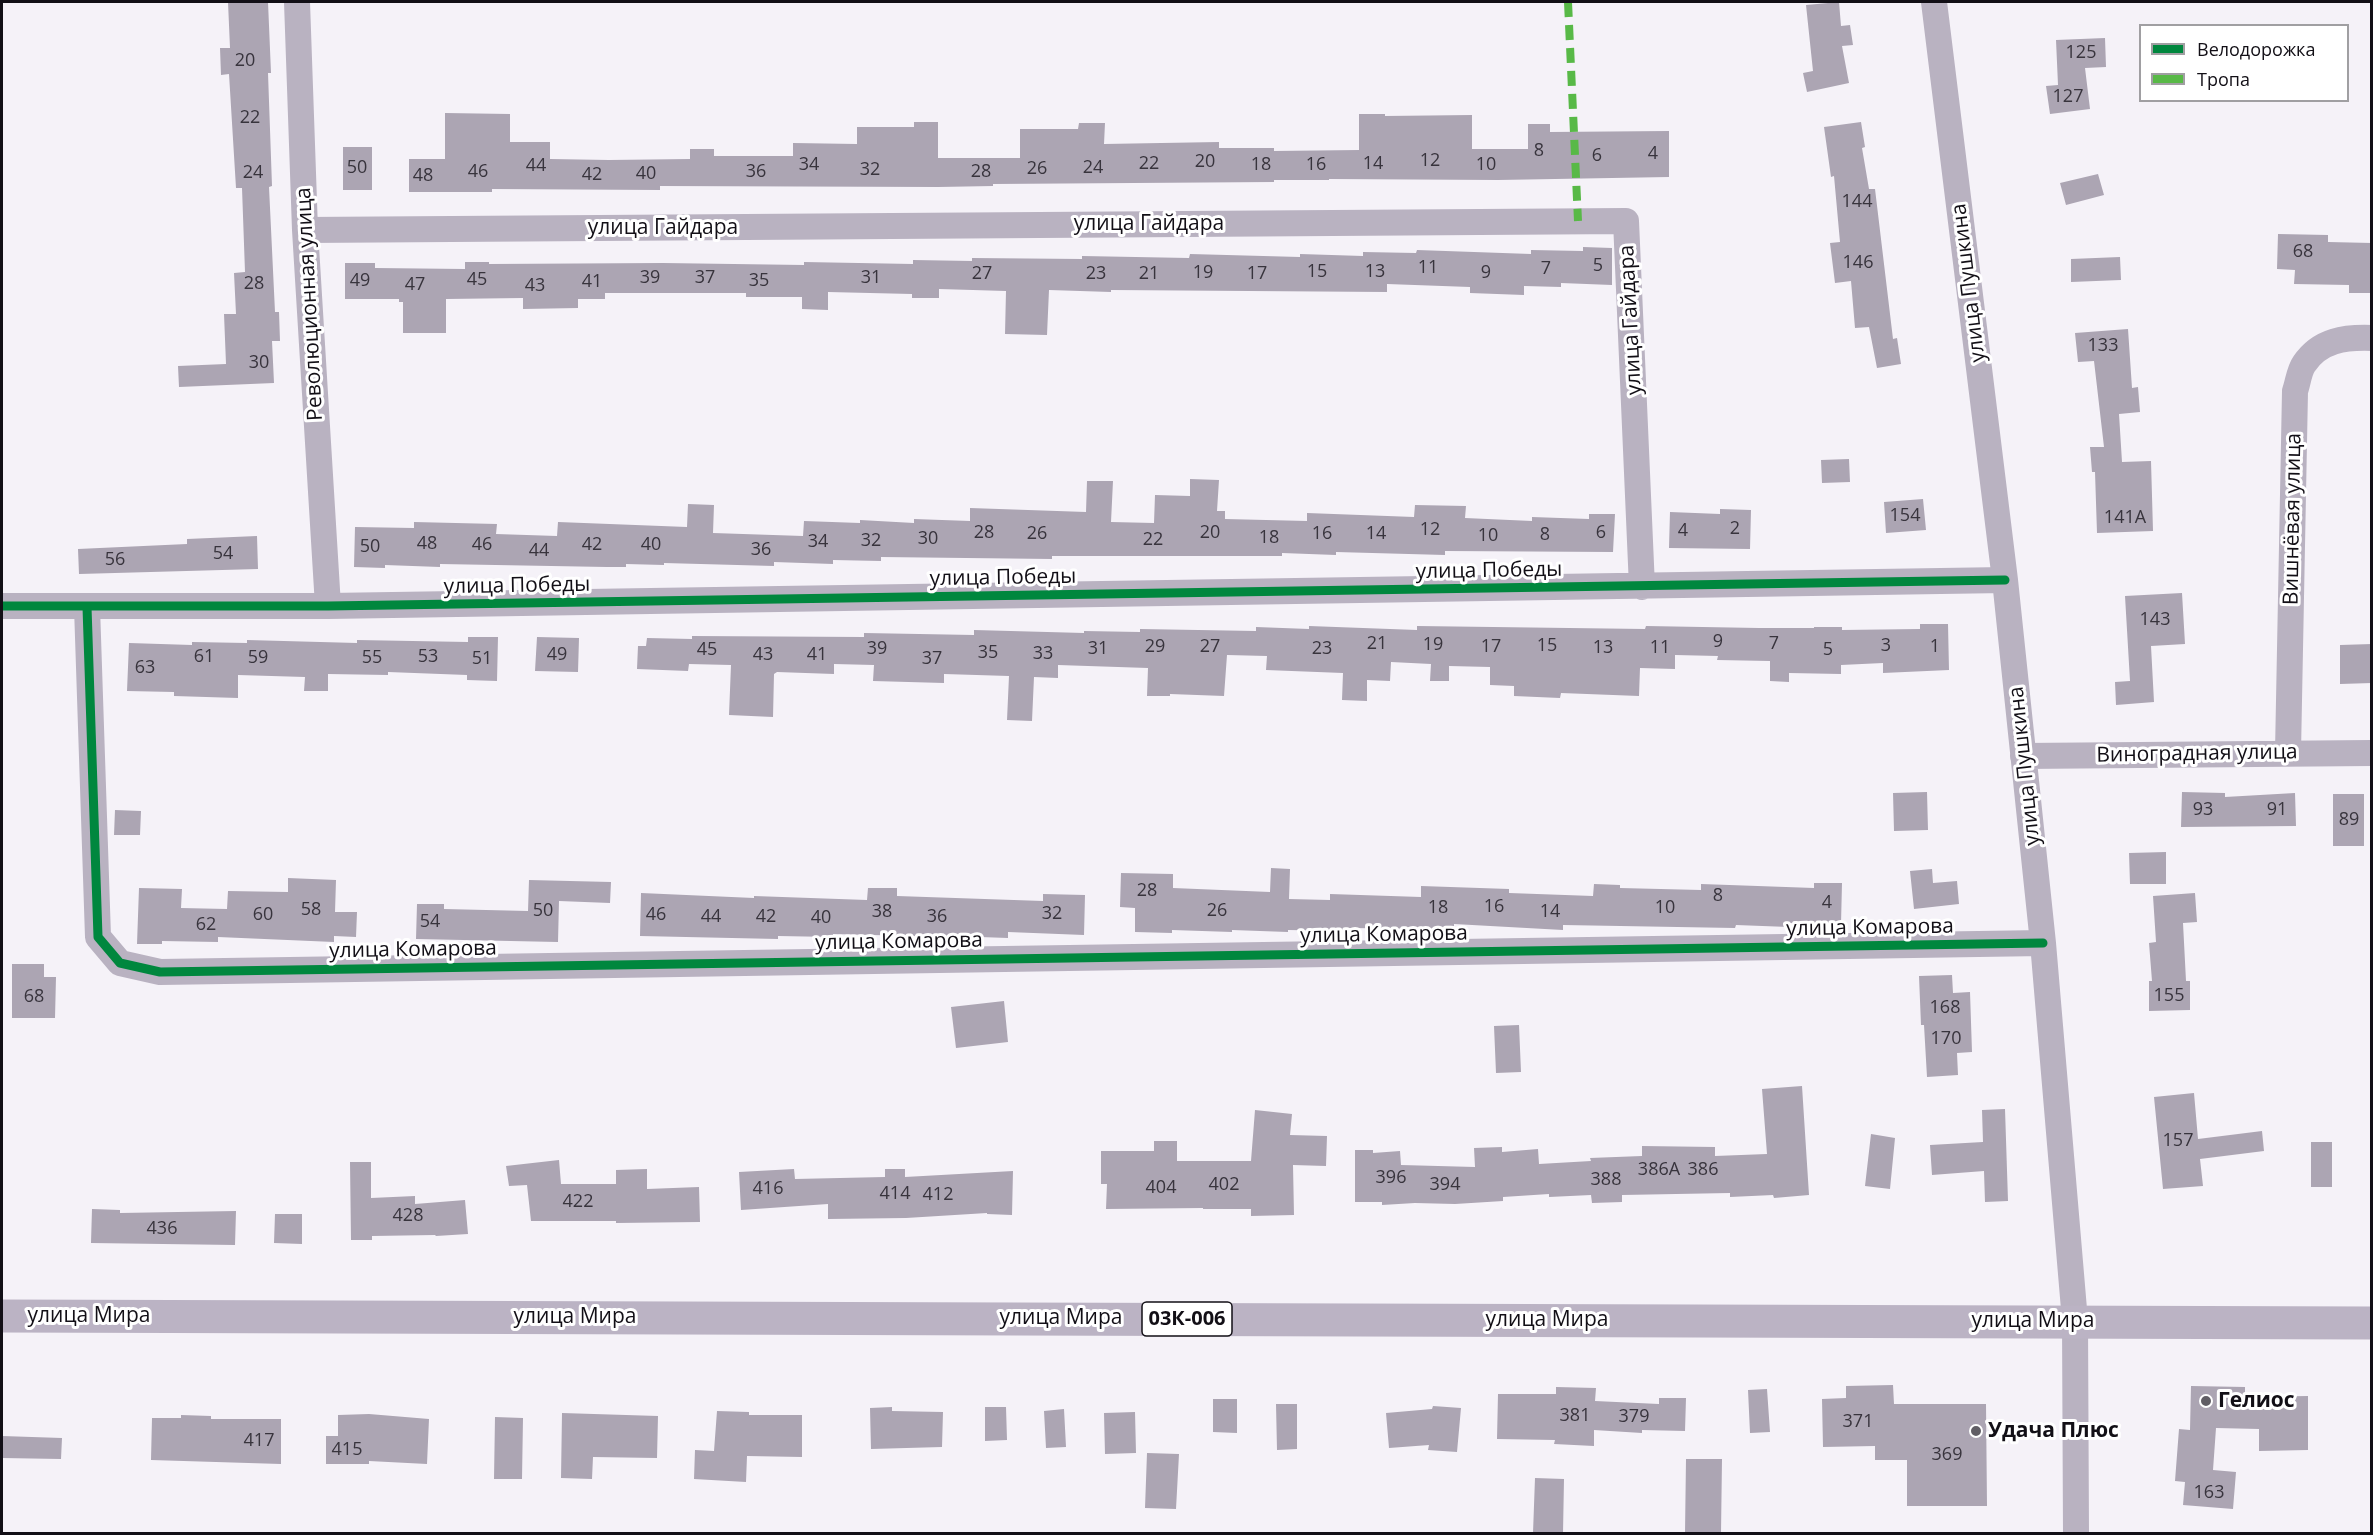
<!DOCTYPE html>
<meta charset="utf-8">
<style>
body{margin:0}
#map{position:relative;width:2373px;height:1535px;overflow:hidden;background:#f5f2f8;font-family:"Open Sans",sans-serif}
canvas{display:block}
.frame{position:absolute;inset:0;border:3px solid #120f16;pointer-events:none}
.legend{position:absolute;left:2139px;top:24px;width:210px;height:78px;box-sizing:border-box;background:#fff;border:2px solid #a09fa2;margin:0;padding:8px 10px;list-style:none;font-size:18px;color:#120f16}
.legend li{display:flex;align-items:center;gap:12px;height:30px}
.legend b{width:30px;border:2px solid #a09fa2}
</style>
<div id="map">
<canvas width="2373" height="1535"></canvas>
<div class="frame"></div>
<ul class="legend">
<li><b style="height:8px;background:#00873e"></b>Велодорожка</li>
<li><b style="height:8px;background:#58b947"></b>Тропа</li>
</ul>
</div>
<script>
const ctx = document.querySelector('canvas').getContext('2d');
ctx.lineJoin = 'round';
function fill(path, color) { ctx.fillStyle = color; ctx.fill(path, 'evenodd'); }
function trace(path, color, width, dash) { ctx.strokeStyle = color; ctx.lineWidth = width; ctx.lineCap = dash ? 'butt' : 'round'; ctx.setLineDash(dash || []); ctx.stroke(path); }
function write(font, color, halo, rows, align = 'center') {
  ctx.font = font + ' "Open Sans",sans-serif'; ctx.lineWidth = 6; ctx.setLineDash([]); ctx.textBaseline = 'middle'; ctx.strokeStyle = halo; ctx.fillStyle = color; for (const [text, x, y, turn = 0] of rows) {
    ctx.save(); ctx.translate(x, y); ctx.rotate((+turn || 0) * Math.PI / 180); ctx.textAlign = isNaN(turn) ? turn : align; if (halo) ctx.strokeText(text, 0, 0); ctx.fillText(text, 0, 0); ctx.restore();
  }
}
const building = new Path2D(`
 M 228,2 L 268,2 L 271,73 L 268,73 L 272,186 L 269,187 L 275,312 L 279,312 L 280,341 L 272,341 L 274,383 L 179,387 L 178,366 L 226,364 L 224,314 L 236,314 L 234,273 L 245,272 L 242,188 L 236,188 L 229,74 L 221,75 L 220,48 L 230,48 Z
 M 1839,2 L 1841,26 L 1850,25 L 1853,45 L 1842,46 L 1849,83 L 1807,92 L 1803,73 L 1813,71 L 1806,5 Z
 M 2105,38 L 2106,67 L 2085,68 L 2090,109 L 2050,114 L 2046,86 L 2058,85 L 2056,40 Z
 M 445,113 L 510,114 L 510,142 L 550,142 L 550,159 L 609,160 L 690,159 L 690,149 L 714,149 L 714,156 L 793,156 L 793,143 L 857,144 L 857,127 L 914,127 L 914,122 L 938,122 L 938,158 L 1020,158 L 1020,129 L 1078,129 L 1079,123 L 1105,123 L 1104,144 L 1219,142 L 1219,148 L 1274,148 L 1274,151 L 1359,150 L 1359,114 L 1385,114 L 1385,116 L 1472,115 L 1472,149 L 1528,149 L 1528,124 L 1550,124 L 1550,132 L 1669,131 L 1669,177 L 1498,180 L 1329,179 L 1329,180 L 1274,180 L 1274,182 L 993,184 L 993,186 L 938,187 L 660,186 L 660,190 L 492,189 L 492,192 L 409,192 L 409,159 L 445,159 Z
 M 1861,122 L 1865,147 L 1862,148 L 1869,189 L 1875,189 L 1893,339 L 1897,338 L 1901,364 L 1877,368 L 1869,327 L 1855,328 L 1851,281 L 1835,283 L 1830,243 L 1840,242 L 1834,176 L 1831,177 L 1824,127 Z
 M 343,147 L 372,147 L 372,190 L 343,190 Z
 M 2098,174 L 2104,195 L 2066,205 L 2060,183 Z
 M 2278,234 L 2328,235 L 2328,242 L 2372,243 L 2372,293 L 2349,293 L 2349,285 L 2294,284 L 2295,270 L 2277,269 Z
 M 1583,247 L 1612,248 L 1612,285 L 1561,283 L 1561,287 L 1524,286 L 1524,295 L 1470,293 L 1470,287 L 1387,284 L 1387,292 L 1111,290 L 1111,292 L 1049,290 L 1047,335 L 1005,334 L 1006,291 L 939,289 L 939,298 L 912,298 L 912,294 L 828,292 L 828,310 L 802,309 L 802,297 L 746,297 L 746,293 L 605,293 L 605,299 L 578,299 L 578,308 L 523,309 L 523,298 L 446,299 L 446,333 L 403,333 L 403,302 L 399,302 L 399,299 L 345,299 L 345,263 L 375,263 L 375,268 L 465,269 L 465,262 L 489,262 L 489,264 L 663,263 L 804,265 L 804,262 L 913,264 L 913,260 L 972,261 L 972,258 L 1082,259 L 1082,256 L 1189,258 L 1190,254 L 1300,257 L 1300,254 L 1363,256 L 1363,252 L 1416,253 L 1417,250 L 1531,254 L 1531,250 L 1583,251 Z
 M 2120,257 L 2121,280 L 2071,282 L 2071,259 Z
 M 2128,329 L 2132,388 L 2138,387 L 2140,412 L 2119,414 L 2122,462 L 2151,461 L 2153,531 L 2097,533 L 2095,472 L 2092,472 L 2090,447 L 2104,447 L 2094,361 L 2078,362 L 2075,333 Z
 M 1849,459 L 1850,482 L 1822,483 L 1821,460 Z
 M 1190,479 L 1219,480 L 1217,511 L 1225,511 L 1225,519 L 1307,521 L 1307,513 L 1414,517 L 1415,505 L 1466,506 L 1465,518 L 1532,521 L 1532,517 L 1589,519 L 1589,514 L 1615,514 L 1613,552 L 1445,551 L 1445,555 L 1336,552 L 1336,555 L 1282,553 L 1282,556 L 1052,556 L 1052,559 L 881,557 L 881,561 L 833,560 L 833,564 L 774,562 L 774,566 L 664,563 L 664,565 L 626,564 L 626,567 L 607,567 L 440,564 L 440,567 L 385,565 L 385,568 L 354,567 L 355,527 L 414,528 L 414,522 L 497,524 L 496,534 L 557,536 L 558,522 L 687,527 L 688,504 L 714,505 L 713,533 L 803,536 L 804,521 L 860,523 L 860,520 L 914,523 L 914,519 L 970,521 L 970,508 L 1086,512 L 1087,481 L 1113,481 L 1111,522 L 1154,523 L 1155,495 L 1190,496 Z
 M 1923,499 L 1926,530 L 1886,533 L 1884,502 Z
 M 1720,509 L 1751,510 L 1750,549 L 1669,548 L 1670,512 L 1720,514 Z
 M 257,536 L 258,569 L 79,574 L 78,549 L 187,544 L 187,539 Z
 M 2182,593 L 2185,644 L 2151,646 L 2154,702 L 2116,705 L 2115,682 L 2130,681 L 2125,596 Z
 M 1920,624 L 1948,624 L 1949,670 L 1883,673 L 1883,663 L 1841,665 L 1841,674 L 1789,673 L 1789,682 L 1770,681 L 1770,661 L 1717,660 L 1718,656 L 1675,655 L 1675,669 L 1640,668 L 1639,696 L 1561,693 L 1560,698 L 1514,696 L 1514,686 L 1490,685 L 1490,667 L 1449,666 L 1449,681 L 1430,681 L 1431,664 L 1391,662 L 1390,681 L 1367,680 L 1367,701 L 1342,700 L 1343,673 L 1266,670 L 1267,656 L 1227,655 L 1224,696 L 1170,694 L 1170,696 L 1147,696 L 1148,668 L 1058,665 L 1058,678 L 1034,677 L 1032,721 L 1007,720 L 1009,676 L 944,674 L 944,683 L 873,681 L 874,665 L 834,664 L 834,674 L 777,672 L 774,674 L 773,717 L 729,715 L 731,665 L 689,664 L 688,671 L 637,669 L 638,646 L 646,646 L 647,638 L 692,639 L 692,636 L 864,637 L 864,633 L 974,635 L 974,630 L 1084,633 L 1084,631 L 1140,632 L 1140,629 L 1256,631 L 1256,627 L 1309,629 L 1309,626 L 1417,630 L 1417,626 L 1645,629 L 1646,626 L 1759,628 L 1814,628 L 1814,627 L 1842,627 L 1842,630 L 1920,629 Z
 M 468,637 L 498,637 L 497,681 L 467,680 L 467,675 L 388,672 L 388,675 L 328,674 L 328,691 L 304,691 L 305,677 L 238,675 L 238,698 L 174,696 L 174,692 L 127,691 L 129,643 L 192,645 L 192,642 L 247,643 L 247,640 L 357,643 L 357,640 L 468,642 Z
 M 537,637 L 579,638 L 578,672 L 535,671 Z
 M 2372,644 L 2372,683 L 2340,684 L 2340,645 Z
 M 1927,792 L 1928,830 L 1894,831 L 1893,793 Z
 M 2182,792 L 2225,793 L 2225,797 L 2295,793 L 2296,826 L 2181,827 Z
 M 2333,794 L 2364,794 L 2364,846 L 2333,846 Z
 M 115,810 L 141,811 L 140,835 L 114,835 Z
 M 2166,852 L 2166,884 L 2130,884 L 2129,853 Z
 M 1271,868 L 1290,869 L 1289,899 L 1330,900 L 1330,894 L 1421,897 L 1421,886 L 1509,889 L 1509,893 L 1593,896 L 1594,884 L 1620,885 L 1620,888 L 1701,890 L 1701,884 L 1814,888 L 1814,883 L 1842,883 L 1841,924 L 1790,923 L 1789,927 L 1736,925 L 1735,928 L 1563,925 L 1563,930 L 1454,924 L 1454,929 L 1345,928 L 1345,931 L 1288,930 L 1288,932 L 1232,930 L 1232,932 L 1172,930 L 1172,933 L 1135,932 L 1135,908 L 1120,907 L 1121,873 L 1173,874 L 1173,888 L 1270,892 Z
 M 1932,869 L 1933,883 L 1957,881 L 1959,904 L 1914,909 L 1910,871 Z
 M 288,878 L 336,880 L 335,912 L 357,912 L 356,937 L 334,936 L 334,942 L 218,937 L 218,942 L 162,941 L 162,944 L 137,944 L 139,888 L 182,889 L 181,908 L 227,909 L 228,891 L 288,892 Z
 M 529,880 L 611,882 L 610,903 L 559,901 L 558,942 L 416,939 L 417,904 L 444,904 L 444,909 L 528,911 Z
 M 868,888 L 897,888 L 897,896 L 1043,901 L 1043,894 L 1085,895 L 1084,935 L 1008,932 L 1008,938 L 952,936 L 952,937 L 833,934 L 833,937 L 778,936 L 778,939 L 640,936 L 641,893 L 754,898 L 754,896 L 867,900 Z
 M 2195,893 L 2197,922 L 2183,923 L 2186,981 L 2190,981 L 2190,1010 L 2149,1011 L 2149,981 L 2152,981 L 2149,943 L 2156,942 L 2153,896 Z
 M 12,964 L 44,964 L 44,977 L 56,977 L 55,1018 L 12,1018 Z
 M 1952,975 L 1953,993 L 1970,992 L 1972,1052 L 1957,1053 L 1958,1075 L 1927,1077 L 1924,1025 L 1921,1025 L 1919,976 Z
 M 1004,1001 L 1008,1042 L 956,1048 L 951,1007 Z
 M 1519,1025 L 1521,1072 L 1496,1073 L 1494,1026 Z
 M 1802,1086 L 1809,1195 L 1774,1198 L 1773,1195 L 1730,1197 L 1730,1193 L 1622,1195 L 1622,1202 L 1592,1203 L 1591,1195 L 1549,1197 L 1549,1194 L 1503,1197 L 1503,1201 L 1455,1204 L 1415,1203 L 1382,1205 L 1382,1202 L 1355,1202 L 1355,1150 L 1373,1150 L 1373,1153 L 1400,1151 L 1401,1165 L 1475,1167 L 1474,1148 L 1502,1147 L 1502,1152 L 1538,1149 L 1539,1164 L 1591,1161 L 1590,1158 L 1642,1156 L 1642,1146 L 1715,1147 L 1715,1156 L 1767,1154 L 1762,1089 Z
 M 2194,1093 L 2198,1139 L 2262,1131 L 2264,1151 L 2200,1159 L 2203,1186 L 2163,1189 L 2154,1097 Z
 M 2005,1109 L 2008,1201 L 1985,1202 L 1984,1171 L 1932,1175 L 1930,1145 L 1983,1142 L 1982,1110 Z
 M 1255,1110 L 1292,1114 L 1290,1135 L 1327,1136 L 1326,1166 L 1293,1165 L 1294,1215 L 1251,1216 L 1251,1209 L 1203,1209 L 1203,1208 L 1106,1209 L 1107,1184 L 1101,1184 L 1101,1151 L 1154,1151 L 1154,1141 L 1177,1141 L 1177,1161 L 1251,1161 Z
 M 1871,1134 L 1895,1138 L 1890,1189 L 1865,1186 Z
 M 2311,1142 L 2332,1142 L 2332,1187 L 2311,1187 Z
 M 559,1160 L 561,1184 L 616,1184 L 616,1170 L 647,1169 L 647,1189 L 699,1187 L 700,1222 L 616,1223 L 616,1221 L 531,1221 L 527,1185 L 509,1186 L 506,1166 Z
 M 350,1162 L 371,1162 L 371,1198 L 415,1196 L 415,1204 L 465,1200 L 468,1234 L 436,1236 L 435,1235 L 372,1236 L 372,1240 L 351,1240 Z
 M 794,1169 L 795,1179 L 885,1177 L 885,1169 L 905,1169 L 905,1177 L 1013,1171 L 1012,1215 L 987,1214 L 987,1213 L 906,1218 L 828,1219 L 828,1204 L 741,1210 L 739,1172 Z
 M 92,1209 L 120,1210 L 120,1213 L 236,1211 L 235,1245 L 91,1243 Z
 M 275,1214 L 302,1214 L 302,1244 L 274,1243 Z
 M 1893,1385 L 1894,1404 L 1986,1404 L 1987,1506 L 1907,1506 L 1907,1460 L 1875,1460 L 1875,1446 L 1823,1447 L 1822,1399 L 1846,1398 L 1846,1386 Z
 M 2191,1386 L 2245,1387 L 2245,1397 L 2308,1396 L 2308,1450 L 2259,1451 L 2259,1429 L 2216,1428 L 2213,1470 L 2236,1472 L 2233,1509 L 2183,1505 L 2185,1482 L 2175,1481 L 2179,1429 L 2190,1430 Z
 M 1556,1387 L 1596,1388 L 1595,1401 L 1659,1404 L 1659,1398 L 1686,1398 L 1685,1431 L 1642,1430 L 1642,1433 L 1594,1430 L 1594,1446 L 1554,1444 L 1555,1440 L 1497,1439 L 1498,1394 L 1556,1394 Z
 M 1767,1389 L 1770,1432 L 1750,1433 L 1748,1390 Z
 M 1213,1399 L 1237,1399 L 1237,1433 L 1213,1432 Z
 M 1276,1404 L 1297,1404 L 1297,1449 L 1277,1450 Z
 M 1433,1406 L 1461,1408 L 1457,1452 L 1428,1450 L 1429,1445 L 1389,1448 L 1386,1413 L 1432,1409 Z
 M 892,1407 L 892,1411 L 943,1412 L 942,1447 L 871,1449 L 870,1408 Z
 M 985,1407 L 1006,1407 L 1007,1440 L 985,1441 Z
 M 1064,1409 L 1066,1447 L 1046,1448 L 1044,1411 Z
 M 717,1411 L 749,1412 L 749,1415 L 802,1415 L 802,1457 L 747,1456 L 746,1482 L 694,1479 L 695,1450 L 714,1451 Z
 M 1135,1412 L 1136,1453 L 1105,1454 L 1104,1413 Z
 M 562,1413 L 658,1416 L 657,1458 L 593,1457 L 592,1479 L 561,1478 Z
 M 369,1414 L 429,1419 L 427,1464 L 369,1461 L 369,1464 L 326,1464 L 326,1436 L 338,1436 L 338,1415 Z
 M 181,1415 L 211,1416 L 211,1419 L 281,1419 L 281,1464 L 151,1460 L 152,1418 L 181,1418 Z
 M 495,1417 L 523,1418 L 522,1479 L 494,1479 Z
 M 2,1436 L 62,1438 L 61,1459 L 2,1458 Z
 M 1147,1453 L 1179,1454 L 1176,1509 L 1145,1508 Z
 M 1686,1459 L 1722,1459 L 1721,1533 L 1685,1533 Z
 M 1535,1478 L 1564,1479 L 1563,1533 L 1533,1533 Z`);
const minor = new Path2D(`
 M 297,2 L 305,230 L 328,606
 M 1934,2 L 2005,580 L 2043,943 L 2075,1321 L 2076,1534
 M 305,230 L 1626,221 L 1642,587
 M 2,606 L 328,606 L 2005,580
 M 87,607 L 98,937 L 120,963 L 160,972 L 2043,943
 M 2288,752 L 2295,391 C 2298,383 2299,371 2304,364 C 2320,340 2345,337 2372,338
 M 2023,756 L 2372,753`);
const major = new Path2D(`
 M 2,1316 L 2372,1323`);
const quiet = new Path2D(`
 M 1568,2 L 1578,221`);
const cycleway = new Path2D(`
 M 2,606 L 328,606 L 2005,580
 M 87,607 L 98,937 L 120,963 L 160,972 L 2043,943`);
const markers = [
 [2206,1401,6,"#615e65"],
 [1976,1431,6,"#615e65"]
];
const numberNames = [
 ["125",2081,53],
 ["20",245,61],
 ["127",2068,97],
 ["22",250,118],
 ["8",1539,151],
 ["4",1653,154],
 ["6",1597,156],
 ["12",1430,161],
 ["20",1205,162],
 ["22",1149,164],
 ["14",1373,164],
 ["34",809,165],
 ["18",1261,165],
 ["16",1316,165],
 ["10",1486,165],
 ["44",536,166],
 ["50",357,168],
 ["24",1093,168],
 ["26",1037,169],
 ["32",870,170],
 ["46",478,172],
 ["36",756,172],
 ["28",981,172],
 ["24",253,173],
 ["40",646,174],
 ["42",592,175],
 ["48",423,176],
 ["144",1857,202],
 ["68",2303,252],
 ["146",1858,263],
 ["5",1598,266],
 ["11",1428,268],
 ["7",1546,269],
 ["15",1317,272],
 ["13",1375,272],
 ["19",1203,273],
 ["9",1486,273],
 ["27",982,274],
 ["23",1096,274],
 ["21",1149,274],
 ["17",1257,274],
 ["39",650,278],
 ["37",705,278],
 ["31",871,278],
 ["45",477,280],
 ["49",360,281],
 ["35",759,281],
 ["41",592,282],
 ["28",254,284],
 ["47",415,285],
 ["43",535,286],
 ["133",2103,346],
 ["30",259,363],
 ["154",1905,516],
 ["141А",2125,518],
 ["2",1735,529],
 ["12",1430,530],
 ["4",1683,531],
 ["28",984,533],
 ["20",1210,533],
 ["6",1601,533],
 ["26",1037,534],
 ["16",1322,534],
 ["14",1376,534],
 ["8",1545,535],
 ["10",1488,536],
 ["18",1269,538],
 ["30",928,539],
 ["22",1153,540],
 ["32",871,541],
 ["34",818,542],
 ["48",427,544],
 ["46",482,545],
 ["42",592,545],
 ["40",651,545],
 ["50",370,547],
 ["36",761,550],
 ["44",539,551],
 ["54",223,554],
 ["56",115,560],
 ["143",2155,620],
 ["9",1718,642],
 ["21",1377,644],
 ["7",1774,644],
 ["19",1433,645],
 ["15",1547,646],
 ["3",1886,646],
 ["29",1155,647],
 ["27",1210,647],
 ["17",1491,647],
 ["1",1935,647],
 ["13",1603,648],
 ["11",1660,648],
 ["39",877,649],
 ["31",1098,649],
 ["23",1322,649],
 ["45",707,650],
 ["5",1828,650],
 ["35",988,653],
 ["33",1043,654],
 ["49",557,655],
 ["43",763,655],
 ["41",817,655],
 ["61",204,657],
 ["53",428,657],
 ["59",258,658],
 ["55",372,658],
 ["51",482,659],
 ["37",932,659],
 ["63",145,668],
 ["93",2203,810],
 ["91",2277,810],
 ["89",2349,820],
 ["28",1147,891],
 ["8",1718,896],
 ["4",1827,903],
 ["16",1494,907],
 ["18",1438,908],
 ["10",1665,908],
 ["58",311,910],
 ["50",543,911],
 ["26",1217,911],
 ["38",882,912],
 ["14",1550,912],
 ["32",1052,914],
 ["60",263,915],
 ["46",656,915],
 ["44",711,917],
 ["42",766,917],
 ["36",937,917],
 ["40",821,918],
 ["54",430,922],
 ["62",206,925],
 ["155",2169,996],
 ["68",34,997],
 ["168",1945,1008],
 ["170",1946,1039],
 ["157",2178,1141],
 ["386А",1659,1170],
 ["386",1703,1170],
 ["396",1391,1178],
 ["388",1606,1180],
 ["402",1224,1185],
 ["394",1445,1185],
 ["404",1161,1188],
 ["416",768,1189],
 ["414",895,1194],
 ["412",938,1195],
 ["422",578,1202],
 ["428",408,1216],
 ["436",162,1229],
 ["381",1575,1416],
 ["379",1634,1417],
 ["371",1858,1422],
 ["417",259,1441],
 ["415",347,1450],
 ["369",1947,1455],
 ["163",2209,1493]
];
const shields = [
 [1187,1319,90]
];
const shieldNames = [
 ["03К-006",1187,1319]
];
const streetNames = [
 ["улица Гайдара",1149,224],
 ["улица Гайдара",663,228],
 ["улица Пушкина",1969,283,-97],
 ["Революционная улица",310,304,-93],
 ["улица Гайдара",1631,320,-93],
 ["Вишнёвая улица",2293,519,-89],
 ["улица Победы",1489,571,-1],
 ["улица Победы",1003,578,-1],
 ["улица Победы",517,586,-1],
 ["Виноградная улица",2197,754,-1],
 ["улица Пушкина",2025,766,-96],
 ["улица Комарова",1870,928,-1],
 ["улица Комарова",1384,935,-1],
 ["улица Комарова",899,942,-1],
 ["улица Комарова",413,950,-1],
 ["улица Мира",89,1316],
 ["улица Мира",575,1317],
 ["улица Мира",1061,1318],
 ["улица Мира",1547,1320],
 ["улица Мира",2033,1321]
];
const poiNames = [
 ["Гелиос",2218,1401],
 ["Удача Плюс",1988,1431]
];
fill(building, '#aca5b3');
trace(minor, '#b9b2c1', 26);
trace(major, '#bbb3c4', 33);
trace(quiet, '#58b947', 8, [15, 8]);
trace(cycleway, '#00873e', 9);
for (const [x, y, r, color] of markers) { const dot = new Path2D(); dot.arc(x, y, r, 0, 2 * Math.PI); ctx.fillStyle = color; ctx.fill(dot); trace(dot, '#fff', 2); }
write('18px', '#38343d', null, numberNames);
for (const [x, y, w] of shields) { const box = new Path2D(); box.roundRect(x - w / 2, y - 17, w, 34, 4.5); ctx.fillStyle = '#fff'; ctx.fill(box); trace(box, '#120f16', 1.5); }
write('bold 20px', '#120f16', null, shieldNames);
write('21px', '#120f16', '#fff', streetNames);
write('bold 21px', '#120f16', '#fff', poiNames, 'left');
</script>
